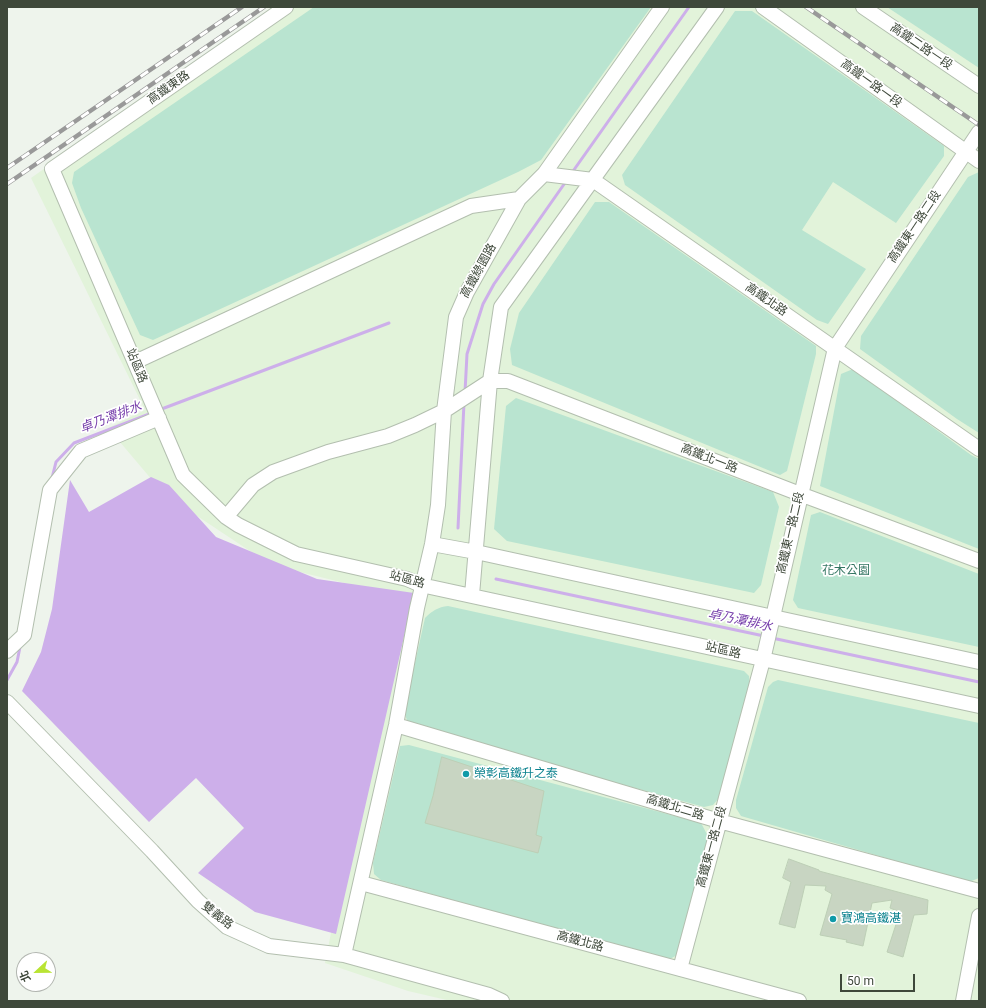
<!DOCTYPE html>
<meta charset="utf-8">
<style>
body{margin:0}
#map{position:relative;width:986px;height:1008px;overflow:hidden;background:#eef4ec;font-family:Roboto,"Noto Sans TC",sans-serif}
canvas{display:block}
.frame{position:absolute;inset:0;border:8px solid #3e483a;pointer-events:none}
.north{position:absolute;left:16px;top:952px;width:40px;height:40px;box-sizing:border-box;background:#fff;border:1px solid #b2b6b0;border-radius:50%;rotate:248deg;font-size:11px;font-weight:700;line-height:16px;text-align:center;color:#3e483a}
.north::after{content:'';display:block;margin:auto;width:14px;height:18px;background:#b9e433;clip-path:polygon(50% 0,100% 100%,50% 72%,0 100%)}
.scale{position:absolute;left:840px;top:974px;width:75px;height:18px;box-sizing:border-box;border:2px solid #3e483a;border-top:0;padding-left:5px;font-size:12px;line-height:14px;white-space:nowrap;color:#3e483a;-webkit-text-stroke:3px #fff;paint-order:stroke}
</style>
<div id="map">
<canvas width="986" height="1008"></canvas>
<div class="frame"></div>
<div class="north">北</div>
<div class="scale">50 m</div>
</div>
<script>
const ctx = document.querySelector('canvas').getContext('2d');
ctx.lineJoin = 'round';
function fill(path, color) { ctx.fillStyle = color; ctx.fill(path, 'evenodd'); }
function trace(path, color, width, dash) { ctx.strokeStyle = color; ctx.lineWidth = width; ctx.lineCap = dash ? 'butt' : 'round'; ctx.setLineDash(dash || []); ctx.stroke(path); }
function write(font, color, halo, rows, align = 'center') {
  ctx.font = font + ' Roboto,"Noto Sans TC",sans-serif'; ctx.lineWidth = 3.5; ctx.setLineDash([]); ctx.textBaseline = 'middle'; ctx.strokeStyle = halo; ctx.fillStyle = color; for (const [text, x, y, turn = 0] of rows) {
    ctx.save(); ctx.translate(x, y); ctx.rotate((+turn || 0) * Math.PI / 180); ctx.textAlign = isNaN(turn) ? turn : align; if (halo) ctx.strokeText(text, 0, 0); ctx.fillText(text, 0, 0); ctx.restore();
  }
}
const commercial = new Path2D(`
 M 273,7 L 979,7 L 979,1001 L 451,1001 L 408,991 L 325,963 L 398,596 L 271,565 L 164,494 L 108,428 L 145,410 L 31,178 Z`);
const green = new Path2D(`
 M 314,7 L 651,7 L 541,160 L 518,172 L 153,340 L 140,335 L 81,208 L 72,183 L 74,172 Z
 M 887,7 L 979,7 L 979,68 Z
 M 735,11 L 752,11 L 944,146 L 944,156 L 896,223 L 833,182 L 802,230 L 866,269 L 828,324 L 817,320 L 625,185 L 622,175 Z
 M 979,172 L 979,433 L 957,419 L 860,349 L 861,336 L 968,177 Z
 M 595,202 L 609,202 L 816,346 L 816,354 L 787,471 L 780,475 L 512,365 L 510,349 L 519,313 Z
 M 853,369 L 971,455 L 979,459 L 979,549 L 820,486 L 841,374 Z
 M 516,398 L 773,492 L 779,507 L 761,585 L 754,593 L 507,541 L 494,529 L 506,406 Z
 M 820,512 L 979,574 L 979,647 L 798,608 L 793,600 L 811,515 Z
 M 448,606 L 744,671 L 749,676 L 750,687 L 718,799 L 713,805 L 704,807 L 414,727 L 407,720 L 404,712 L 425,618 C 432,611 438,607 448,606 Z
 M 778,680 L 979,723 L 979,878 L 969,882 L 741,816 L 736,808 L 736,800 L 768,687 L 773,682 Z
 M 409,745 L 701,823 L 710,840 L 681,953 L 668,960 L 381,880 L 374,874 L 373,863 L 400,746 Z`);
const water = new Path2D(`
 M 151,477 L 169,485 L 216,537 L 317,579 L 414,593 L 336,934 L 255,912 L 198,873 L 244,828 L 196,778 L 149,822 L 22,691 L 41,652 L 52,609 L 70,480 L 89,512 Z`);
const stream = new Path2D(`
 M 571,174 L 689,7
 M 465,392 L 467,354 L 483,304 L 494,284 L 567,180
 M 159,410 L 389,323
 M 52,478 L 56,462 L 74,443 L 152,413
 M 458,528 L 464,403
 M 496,579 L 764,636
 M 772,638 L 979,682
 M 7,680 L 17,662 L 20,647`);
const building = new Path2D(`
 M 442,757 L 544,791 L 536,835 L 542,837 L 538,853 L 425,823 L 433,796 Z
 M 789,859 L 819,870 L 819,871 L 928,900 L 927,914 L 914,915 L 903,957 L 887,952 L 900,912 L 890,908 L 892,900 L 872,903 L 863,946 L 846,942 L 847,940 L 820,935 L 832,894 L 825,890 L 826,886 L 805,885 L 795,928 L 779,924 L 791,882 L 783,878 Z`);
const minor = new Path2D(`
 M 286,7 L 52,169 L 183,475 L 226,517 L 238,525 L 296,554 L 407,579 L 421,585 L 979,706
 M 763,7 L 979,161
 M 863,7 L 979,86
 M 544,174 L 593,180 L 979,449
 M 135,362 L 471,206 L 519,199
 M 226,517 L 253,485 L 273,472 L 328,452 L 388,436 L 415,425 L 444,411 L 490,381 L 508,381 L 800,494 L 979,561
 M 432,544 L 476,552 L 979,662
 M 472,595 L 490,381 L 501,307 L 717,7
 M 7,651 L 24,635 L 50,490 L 81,451 L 159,418
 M 7,702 L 152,851 L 198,901 L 227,927 L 269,946 L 344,955 L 489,995 L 502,1001
 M 396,725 L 719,821 L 979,891
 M 361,883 L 799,1001
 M 344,955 L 396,725 L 417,608 L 432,544 L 438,505 L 444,411 L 456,317 L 467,292 L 519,199 L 544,174 L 662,7
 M 680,969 L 763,660 L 835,348 L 979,132
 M 963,1001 L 979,916`);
const rail = new Path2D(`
 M 806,7 L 979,125
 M 7,168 L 242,7
 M 7,184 L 264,7`);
const markers = [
 [466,774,4,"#0f9aa8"],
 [833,919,4,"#0f9aa8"]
];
const streetNames = [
 ["高鐵二路一段",921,47,34],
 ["高鐵一路一段",871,84,36],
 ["高鐵東路",169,88,-35],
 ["高鐵東一路二段",915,227,-56],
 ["高鐵綠園路",479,271,-61],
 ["高鐵北路",766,300,35],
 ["站區路",136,366,67],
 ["高鐵北一路",709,459,21],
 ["高鐵東一路二段",791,533,-77],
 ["站區路",407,580,16],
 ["站區路",723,651,13],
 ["高鐵北二路",675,808,17],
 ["高鐵東一路二段",712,847,-75],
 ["雙義路",217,916,38],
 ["高鐵北路",580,942,15]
];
const parkNames = [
 ["花木公園",846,571]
];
const cultureNames = [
 ["榮彰高鐵升之泰",474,774],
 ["寶鴻高鐵湛",841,919]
];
const waterNames = [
 ["卓乃潭排水",111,418,-21],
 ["卓乃潭排水",740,621,12]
];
fill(commercial, '#e2f3da');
fill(green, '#b9e4d0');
fill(water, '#cdafea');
trace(stream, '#cdafea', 3);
fill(building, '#c8d5c2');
trace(building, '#bdcfb6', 1);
trace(minor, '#b3bfaf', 16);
trace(minor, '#fff', 14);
trace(rail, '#999', 4.5);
trace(rail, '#fff', 3, [9]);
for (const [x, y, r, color] of markers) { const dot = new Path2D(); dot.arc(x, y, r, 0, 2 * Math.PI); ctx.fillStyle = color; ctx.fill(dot); trace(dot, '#fff', 1.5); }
write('12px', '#3e483a', '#fff', streetNames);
write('12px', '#337562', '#fff', parkNames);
write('12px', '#0d838f', '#fff', cultureNames, 'left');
write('italic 13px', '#753daa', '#fff', waterNames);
</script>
